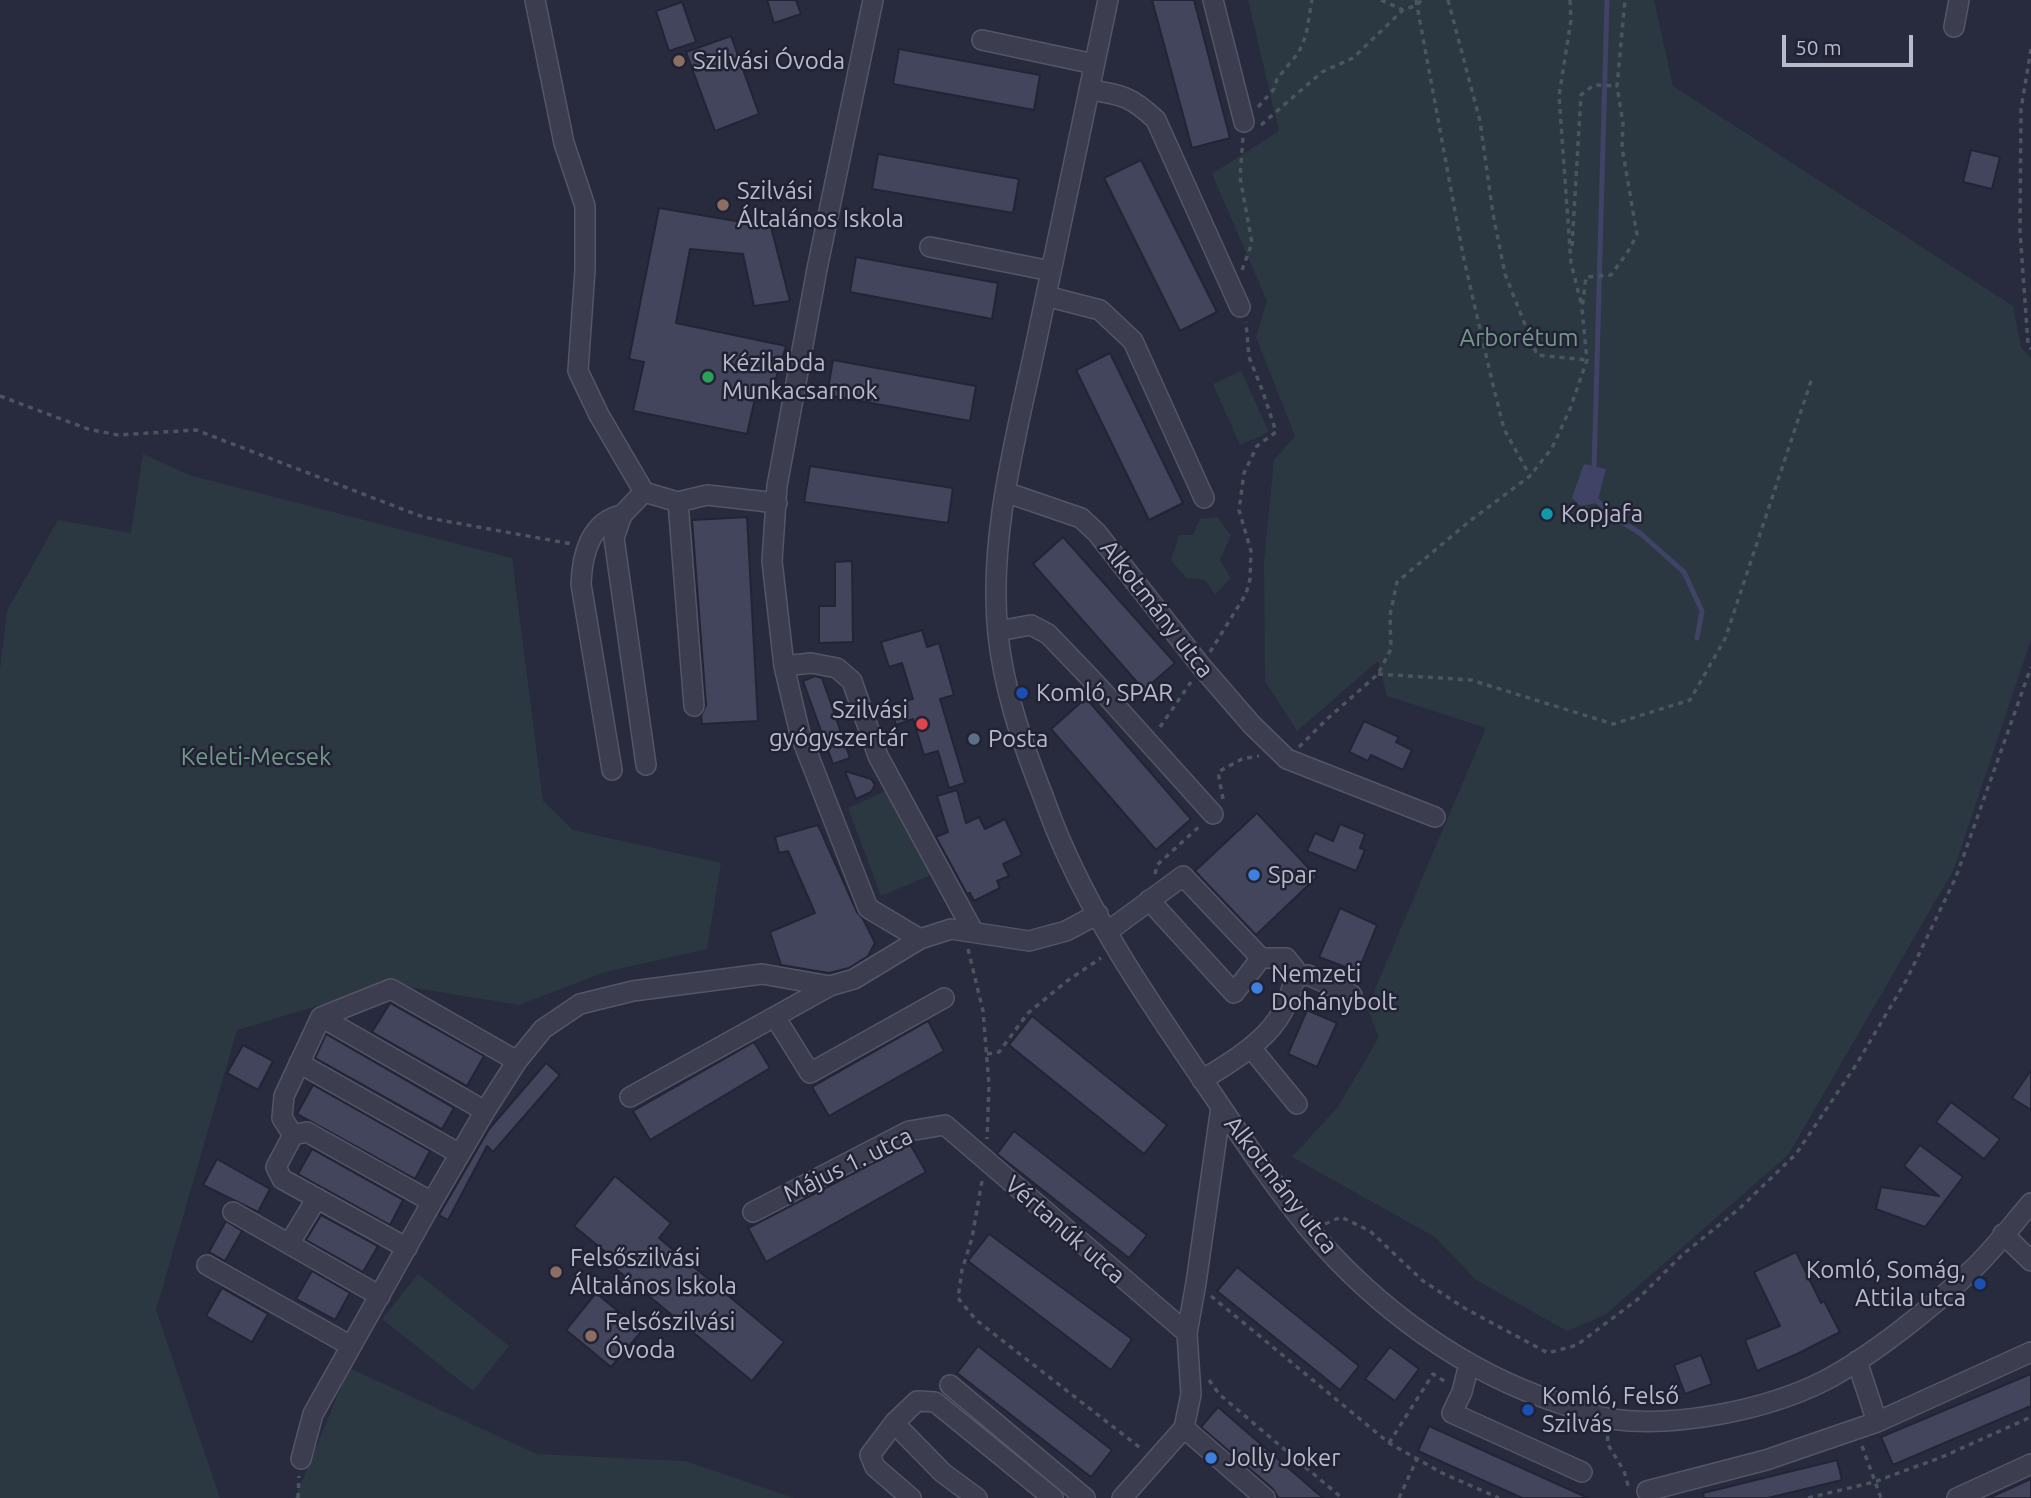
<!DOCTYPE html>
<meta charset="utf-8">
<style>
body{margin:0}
#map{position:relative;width:2031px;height:1498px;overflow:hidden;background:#282a3e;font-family:Ubuntu,sans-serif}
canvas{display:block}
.scale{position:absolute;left:1782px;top:35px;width:131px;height:32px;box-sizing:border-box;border:4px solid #b8b9c9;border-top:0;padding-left:9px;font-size:21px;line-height:24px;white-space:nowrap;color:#b8b9c9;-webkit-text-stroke:5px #212234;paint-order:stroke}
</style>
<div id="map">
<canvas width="2031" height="1498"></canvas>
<div class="scale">50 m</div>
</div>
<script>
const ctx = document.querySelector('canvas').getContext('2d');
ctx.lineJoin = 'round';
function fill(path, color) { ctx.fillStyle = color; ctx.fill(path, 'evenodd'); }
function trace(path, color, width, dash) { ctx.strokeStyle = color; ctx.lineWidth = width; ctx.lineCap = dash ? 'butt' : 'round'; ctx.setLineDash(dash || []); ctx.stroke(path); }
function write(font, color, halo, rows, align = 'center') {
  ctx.font = font + ' Ubuntu,sans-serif'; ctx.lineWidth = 5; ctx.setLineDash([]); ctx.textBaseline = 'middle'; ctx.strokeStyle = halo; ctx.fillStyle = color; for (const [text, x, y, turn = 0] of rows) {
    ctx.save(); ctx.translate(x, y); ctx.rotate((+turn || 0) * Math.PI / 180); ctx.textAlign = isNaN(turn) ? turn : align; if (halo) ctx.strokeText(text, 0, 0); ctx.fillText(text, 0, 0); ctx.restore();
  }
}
const green = new Path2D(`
 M 1248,0 L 1654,0 L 1673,86 L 2013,306 L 2021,347 L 2031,359 L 2031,640 L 1954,869 L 1788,1155 L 1605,1315 L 1567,1331 L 1476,1280 L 1435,1237 L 1292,1157 L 1338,1107 L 1379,1037 L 1367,1008 L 1486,728 L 1387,696 L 1378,661 L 1297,731 L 1265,681 L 1264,561 L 1274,460 L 1295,436 L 1256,337 L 1267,301 L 1212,174 L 1279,131 Z
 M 1241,371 L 1269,432 L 1240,445 L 1213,384 Z
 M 143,454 L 189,475 L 512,558 L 543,801 L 573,830 L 721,863 L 707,949 L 605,972 L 519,1005 L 390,984 L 237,1030 L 156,1310 L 220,1498 L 0,1498 L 0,669 L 7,611 L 58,520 L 131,533 Z
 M 1217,517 L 1231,535 L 1220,560 L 1231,578 L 1215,594 L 1205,580 L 1186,578 L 1171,560 L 1179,535 L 1193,535 L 1200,519 Z
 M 890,789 L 931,875 L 881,896 L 848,808 Z
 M 418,1274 L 509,1346 L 473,1391 L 382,1319 Z
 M 349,1368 L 537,1454 L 685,1461 L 794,1498 L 295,1498 Z`);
const water = new Path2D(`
 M 1584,464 L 1606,469 L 1597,503 L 1580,506 L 1572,498 Z`);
const stream = new Path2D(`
 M 1594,471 L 1607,0
 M 1594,497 L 1610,515 L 1640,533 L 1684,572 L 1702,611 L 1697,638`);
const building = new Path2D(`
 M 767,0 L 796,0 L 801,14 L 774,23 Z
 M 1152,0 L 1194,0 L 1230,138 L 1192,148 Z
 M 682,2 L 696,42 L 669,51 L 656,11 Z
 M 731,36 L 759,114 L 715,131 L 686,52 Z
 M 899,49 L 1040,75 L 1034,110 L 893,84 Z
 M 1971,150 L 2000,157 L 1992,189 L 1963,182 Z
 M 878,154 L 1019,179 L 1013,213 L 872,189 Z
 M 1141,160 L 1217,312 L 1180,331 L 1104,178 Z
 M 659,208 L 771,227 L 790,301 L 754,306 L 743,254 L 690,249 L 676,323 L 786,346 L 773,388 L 758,385 L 747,434 L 633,411 L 644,362 L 629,359 Z
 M 856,257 L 998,283 L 992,319 L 850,292 Z
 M 1110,353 L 1183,503 L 1149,520 L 1076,370 Z
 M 833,360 L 976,386 L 970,421 L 827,395 Z
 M 810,466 L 953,488 L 948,523 L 804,502 Z
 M 747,517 L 758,721 L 702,724 L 701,716 L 706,705 L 692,520 Z
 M 1063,537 L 1175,663 L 1144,690 L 1033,564 Z
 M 852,561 L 853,642 L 819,643 L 819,606 L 835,606 L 835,562 Z
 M 922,630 L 927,647 L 939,643 L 954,695 L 940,699 L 965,783 L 949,788 L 938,751 L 924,755 L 913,719 L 896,725 L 890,705 L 913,699 L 902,663 L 889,667 L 881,642 Z
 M 815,676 L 822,678 L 850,758 L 833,764 L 803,681 Z
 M 1086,698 L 1191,819 L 1156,850 L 1051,729 Z
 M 1364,721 L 1399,737 L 1396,742 L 1412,750 L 1403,770 L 1371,755 L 1368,761 L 1349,752 Z
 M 845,771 L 871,779 L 875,785 L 871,792 L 856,799 Z
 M 957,790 L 966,823 L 979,817 L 985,829 L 1005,819 L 1022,855 L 1003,864 L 1009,876 L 997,881 L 1000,888 L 974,901 L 970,893 L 967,894 L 936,837 L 948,832 L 937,796 Z
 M 1257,813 L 1317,877 L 1256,935 L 1195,871 Z
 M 1340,824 L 1365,834 L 1360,848 L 1365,850 L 1356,871 L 1307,851 L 1315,833 L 1333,841 Z
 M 818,825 L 857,912 L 863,919 L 875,943 L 868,956 L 849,968 L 829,973 L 781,965 L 770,932 L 815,913 L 788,851 L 779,853 L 775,837 Z
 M 1340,908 L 1377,925 L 1358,972 L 1319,957 Z
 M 390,1003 L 484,1056 L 467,1086 L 372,1032 Z
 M 1307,1010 L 1337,1023 L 1317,1067 L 1288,1054 Z
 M 1032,1016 L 1167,1125 L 1144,1154 L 1009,1045 Z
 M 928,1021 L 944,1051 L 829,1116 L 812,1087 Z
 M 326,1034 L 454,1108 L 442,1129 L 315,1058 Z
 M 754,1042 L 770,1068 L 650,1140 L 633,1111 Z
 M 243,1045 L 273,1061 L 258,1090 L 227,1073 Z
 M 546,1063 L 560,1075 L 493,1152 L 487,1146 L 448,1220 L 439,1215 L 489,1129 Z
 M 2031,1070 L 2031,1110 L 2012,1098 Z
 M 313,1085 L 430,1151 L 415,1179 L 297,1114 Z
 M 1951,1102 L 2000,1139 L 1984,1159 L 1936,1122 Z
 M 1014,1131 L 1147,1235 L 1129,1258 L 997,1154 Z
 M 910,1144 L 926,1172 L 766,1262 L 748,1228 Z
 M 1920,1145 L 1963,1177 L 1925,1227 L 1876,1209 L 1881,1187 L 1939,1196 L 1904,1166 Z
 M 312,1149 L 403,1200 L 390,1225 L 298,1174 Z
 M 217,1159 L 270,1189 L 258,1212 L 203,1185 Z
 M 615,1176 L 671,1223 L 659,1238 L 784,1342 L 752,1381 L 616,1269 L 620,1264 L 574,1226 Z
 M 321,1215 L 378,1246 L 363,1272 L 306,1240 Z
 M 226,1221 L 242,1231 L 225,1261 L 209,1252 Z
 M 989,1234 L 1132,1339 L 1111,1370 L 968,1261 Z
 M 1796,1252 L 1821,1303 L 1824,1301 L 1840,1332 L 1797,1354 L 1757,1371 L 1745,1340 L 1780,1326 L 1754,1272 Z
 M 1237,1267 L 1359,1366 L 1340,1390 L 1217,1291 Z
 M 312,1271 L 350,1293 L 335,1320 L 296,1299 Z
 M 222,1288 L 268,1314 L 252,1342 L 206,1316 Z
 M 596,1293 L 642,1331 L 611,1367 L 566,1330 Z
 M 978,1346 L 1112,1450 L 1091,1477 L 957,1373 Z
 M 1390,1347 L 1419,1369 L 1395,1401 L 1365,1379 Z
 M 1701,1355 L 1712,1384 L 1685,1394 L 1674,1365 Z
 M 2031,1374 L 2031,1406 L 1893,1465 L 1881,1437 Z
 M 1218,1407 L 1323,1498 L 1279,1498 L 1277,1496 L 1273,1489 L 1201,1427 Z
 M 1429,1426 L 1588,1498 L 1522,1498 L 1418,1451 Z
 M 1837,1460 L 1842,1480 L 1768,1498 L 1704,1498 L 1703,1493 Z
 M 2031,1479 L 2031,1498 L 1989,1498 Z`);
const path = new Path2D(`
 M 1381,0 L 1403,10 L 1417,5 L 1422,0
 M 1416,0 L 1464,260 L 1493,385 L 1504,429 L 1530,476
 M 1448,0 L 1480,121 L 1493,214 L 1505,274 L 1537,355 L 1587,360
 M 1570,0 L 1571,20 L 1559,96 L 1571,263 L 1582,307
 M 2031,49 L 2021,109 L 2020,231 L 2028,344 L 2031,349
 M 1258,107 L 1274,89 L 1277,79 L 1299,52 L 1306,35 L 1312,0
 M 1261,125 L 1322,72 L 1353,58 L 1403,10
 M 1572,246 L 1581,95 L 1594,85 L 1617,86
 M 1242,270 L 1252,243 L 1240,177 L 1243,137
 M 0,396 L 88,429 L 118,435 L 196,430 L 423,517 L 572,544
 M 1210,652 L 1246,594 L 1250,579 L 1251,551 L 1239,510 L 1244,473 L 1257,446 L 1276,432 L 1263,392 L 1249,357 L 1246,322
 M 1378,674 L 1471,680 L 1613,724 L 1690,700 L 1725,639 L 1812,378
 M 1160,727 L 1191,682
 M 1299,747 L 1326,720 L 1378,674 L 1391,649 L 1390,615 L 1397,582 L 1471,520 L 1530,476 L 1552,448 L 1570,409 L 1587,360 L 1582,309 L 1586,277 L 1611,275 L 1627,253 L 1637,235 L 1622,147 L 1623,123 L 1617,86 L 1625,0
 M 1223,799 L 1218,772 L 1242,759 L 1259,756
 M 1155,874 L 1157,865 L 1202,824
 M 968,949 L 983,1011 L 989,1085 L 987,1139
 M 987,1054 L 999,1052 L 1028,1013 L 1067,981 L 1101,958
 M 982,1181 L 972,1238 L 962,1270 L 958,1298 L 976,1320 L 1143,1450
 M 1325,1224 L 1341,1217 L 1370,1231 L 1423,1281 L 1466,1309 L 1548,1353 L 1577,1345 L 1638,1299 L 1682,1255 L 1740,1208 L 1796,1154 L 1856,1065 L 1907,979 L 1956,877 L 2031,667
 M 1211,1296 L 1389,1443 L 1442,1473 L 1499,1498
 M 1209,1380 L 1219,1394 L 1342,1498
 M 1608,1436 L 1607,1443 L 1624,1471 L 1629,1489
 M 1389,1443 L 1433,1374 L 1446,1382
 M 1862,1446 L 1881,1498
 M 298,1498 L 299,1476
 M 1399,1498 L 1417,1459
 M 1808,1498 L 1874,1482 L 1942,1457 L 2031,1417`);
const minor = new Path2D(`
 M 535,0 L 564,143 L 585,206 L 585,270 L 578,371 L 599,415 L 644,492
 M 873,0 L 817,269 L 777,486 L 772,561 L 784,666 L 800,734 L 868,908 L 920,939
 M 1108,0 C 1084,114 1060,229 1036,343 C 1016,438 988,537 998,635 C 1004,688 1019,733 1038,783 C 1046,803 1053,824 1062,844 C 1098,927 1151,1004 1202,1079 C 1237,1130 1271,1183 1310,1230 C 1375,1307 1463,1372 1559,1403 C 1576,1409 1593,1416 1611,1419 C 1676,1428 1766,1410 1824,1381 C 1872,1356 1934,1306 1973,1269 C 1994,1249 2012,1225 2031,1203
 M 1213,0 L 1244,122
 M 1954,27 L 1959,0
 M 982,40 L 1094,64
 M 1089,90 C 1121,94 1132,97 1156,120 L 1240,307
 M 930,247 L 1051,271
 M 1046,296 L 1100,310 L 1133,341 L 1204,498
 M 644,492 L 622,515 L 614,538 L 646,765
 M 644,492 L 678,502 L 694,706
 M 1005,492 L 1081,518 L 1097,533 L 1201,666 L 1252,725 L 1287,759 L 1435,817
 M 678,502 L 707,495 L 777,503
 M 998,631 L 1031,625 L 1048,634 L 1096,684 L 1213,814
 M 784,666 L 811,663 L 837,668 L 852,681 L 878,756 L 973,931
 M 612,770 L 581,584 C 582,556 590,521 622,515
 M 1149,900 L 1234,993 L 1261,958
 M 1107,932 L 1183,876 L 1261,958 L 1286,958 L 1295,969 C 1291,1027 1247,1052 1202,1080
 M 1294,977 L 1308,975 L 1352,995
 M 321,1017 L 485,1111
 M 775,1017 L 810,1073 L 944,998
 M 1252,1049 L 1297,1104
 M 299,1063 L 460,1154
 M 630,1097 L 830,986
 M 293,1135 L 307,1132 L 432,1202
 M 233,1212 L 380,1296
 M 753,1212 L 909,1131 L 945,1125 L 1187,1333
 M 2003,1234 L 2031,1261
 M 289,1244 L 317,1198
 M 407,1248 L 282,1179 L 276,1167 L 293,1135 L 282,1118 L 284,1096 L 321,1017 L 391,989 L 517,1061
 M 207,1265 L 351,1346
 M 1469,1364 L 1462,1392 L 1452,1413 L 1582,1472
 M 950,1385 L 1085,1498
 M 1877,1422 L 2031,1352
 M 894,1423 L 943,1473 L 977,1498
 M 1184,1428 L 1265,1498
 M 301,1459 L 313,1414 L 432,1202 L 485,1111 L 517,1061 L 543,1029 L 580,1004 L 633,991 L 762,974 L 830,986 L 854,979 L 920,939 L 951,929 L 1029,941 L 1066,931 L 1098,914
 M 1647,1491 L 1766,1460 L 1877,1422 L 1857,1361
 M 911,1498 L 875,1467 L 870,1455 L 895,1422 L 917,1401 L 935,1402 L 1053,1498
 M 1122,1498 L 1184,1428 L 1191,1394 L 1187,1333 L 1196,1283 L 1221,1107
 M 1957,1498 L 2031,1464`);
const markers = [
 [679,61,7,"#8d6e63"],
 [723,205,7,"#8d6e63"],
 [708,377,7,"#2e9e5b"],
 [1547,514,7,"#0f9aa8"],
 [1022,693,7,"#1a4fb4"],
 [922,724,7,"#e0444e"],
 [974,739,7,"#5c6f8a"],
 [1254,875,7,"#3f7fe0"],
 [1257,988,7,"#3f7fe0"],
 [556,1272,7,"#8d6e63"],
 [1980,1284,7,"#1a4fb4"],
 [591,1336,7,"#8d6e63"],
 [1528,1410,7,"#1a4fb4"],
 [1211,1458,7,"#3f7fe0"]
];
const poiNames = [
 ["Szilvási Óvoda",693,61],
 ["Szilvási",737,191],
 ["Általános Iskola",737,219],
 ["Kézilabda",722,363],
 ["Munkacsarnok",722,391],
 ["Kopjafa",1561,514],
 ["Komló, SPAR",1036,693],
 ["Szilvási",908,710,"right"],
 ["gyógyszertár",908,738,"right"],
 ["Posta",988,739],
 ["Spar",1268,875],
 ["Nemzeti",1271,974],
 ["Dohánybolt",1271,1002],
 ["Felsőszilvási",570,1258],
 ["Általános Iskola",570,1286],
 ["Komló, Somág,",1966,1270,"right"],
 ["Attila utca",1966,1298,"right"],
 ["Felsőszilvási",605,1322],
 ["Óvoda",605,1350],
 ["Komló, Felső",1542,1396],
 ["Szilvás",1542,1424],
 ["Jolly Joker",1225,1458]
];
const parkNames = [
 ["Arborétum",1519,338],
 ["Keleti-Mecsek",256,757]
];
const streetNames = [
 ["Alkotmány utca",1157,609,52],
 ["Május 1. utca",848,1165,-26],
 ["Alkotmány utca",1281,1185,52],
 ["Vértanúk utca",1065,1230,41]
];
fill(green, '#2b3841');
fill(water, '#404366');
trace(stream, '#404366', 5);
fill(building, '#43455c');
trace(building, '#232436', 2);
trace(minor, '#545566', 22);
trace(path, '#4a555e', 3.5, [5, 5]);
trace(minor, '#3c3e4f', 19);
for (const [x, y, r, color] of markers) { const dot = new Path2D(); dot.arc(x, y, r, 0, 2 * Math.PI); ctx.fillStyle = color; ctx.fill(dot); trace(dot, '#212234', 2.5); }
write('24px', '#b8b9c9', '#212234', poiNames, 'left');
write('24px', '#729887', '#212234', parkNames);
write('24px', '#b8b9c9', '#212234', streetNames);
</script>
